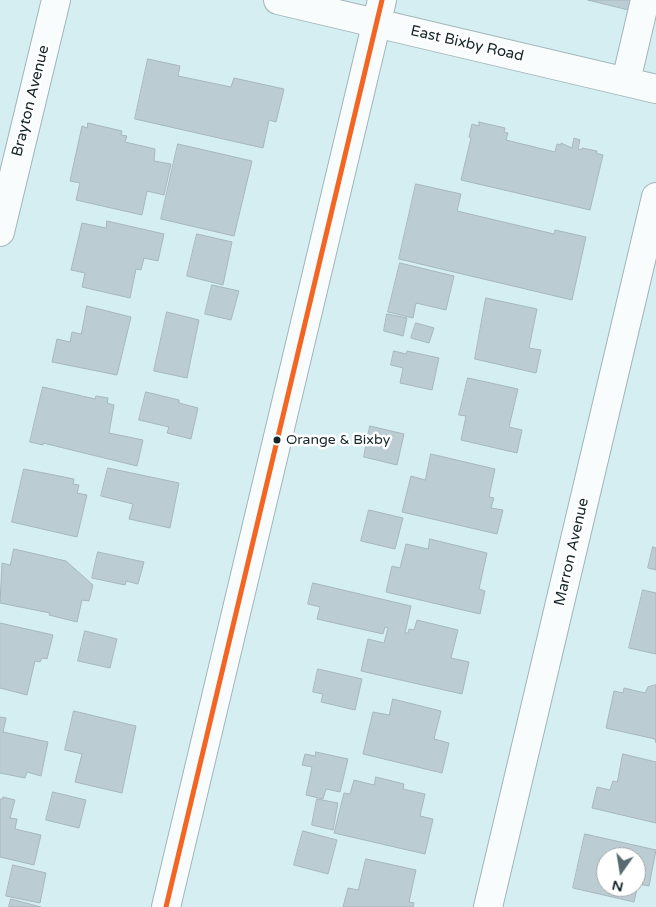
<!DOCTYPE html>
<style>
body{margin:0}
#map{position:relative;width:656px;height:907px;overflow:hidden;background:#d5eef1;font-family:"Varela Round",sans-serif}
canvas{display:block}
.north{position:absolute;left:596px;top:847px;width:50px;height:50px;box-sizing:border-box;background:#fff;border:1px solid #a1a8a9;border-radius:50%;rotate:193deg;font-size:14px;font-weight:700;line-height:20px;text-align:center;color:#152629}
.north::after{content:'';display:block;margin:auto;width:18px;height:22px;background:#586c6f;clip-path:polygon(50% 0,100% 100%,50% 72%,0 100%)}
</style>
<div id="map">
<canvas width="656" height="907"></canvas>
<div class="north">N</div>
</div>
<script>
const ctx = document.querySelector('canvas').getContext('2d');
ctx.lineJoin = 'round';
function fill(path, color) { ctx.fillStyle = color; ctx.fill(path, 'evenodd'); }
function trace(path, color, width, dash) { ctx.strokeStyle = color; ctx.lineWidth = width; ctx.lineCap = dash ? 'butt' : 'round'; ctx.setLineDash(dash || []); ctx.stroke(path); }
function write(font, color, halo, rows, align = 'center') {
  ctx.font = font + ' "Varela Round",sans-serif'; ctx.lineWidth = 5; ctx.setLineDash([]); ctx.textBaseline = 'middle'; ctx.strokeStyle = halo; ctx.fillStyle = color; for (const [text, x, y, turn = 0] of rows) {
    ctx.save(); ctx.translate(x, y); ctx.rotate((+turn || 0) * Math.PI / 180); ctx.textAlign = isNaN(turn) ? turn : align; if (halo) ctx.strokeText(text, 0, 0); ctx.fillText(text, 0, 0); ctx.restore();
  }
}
const building = new Path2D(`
 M 588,0 L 632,0 L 630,10 Z
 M 148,59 L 180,66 L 178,76 L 231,87 L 234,78 L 284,89 L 276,122 L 269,120 L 263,148 L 135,119 Z
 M 479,122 L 505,128 L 504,132 L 508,133 L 506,140 L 555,152 L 557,144 L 561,145 L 561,143 L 572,148 L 574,138 L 580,140 L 578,149 L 582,150 L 582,148 L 597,151 L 596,153 L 603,155 L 590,210 L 461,180 L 471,138 L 469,137 L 472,124 L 479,126 Z
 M 88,123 L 122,131 L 121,135 L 127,136 L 125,142 L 155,149 L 154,161 L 171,164 L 164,195 L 147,191 L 142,215 L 76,200 L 80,183 L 70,181 L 82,126 L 87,128 Z
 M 178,144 L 252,161 L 234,236 L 161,219 Z
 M 416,184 L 461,194 L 457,211 L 554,234 L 555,230 L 586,237 L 572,300 L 399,259 Z
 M 107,221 L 164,234 L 158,261 L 144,258 L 141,270 L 136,269 L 130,298 L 82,287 L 85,273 L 71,270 L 82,223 L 106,228 Z
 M 197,234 L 232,242 L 223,285 L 187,276 Z
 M 400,263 L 454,276 L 446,310 L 416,303 L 413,318 L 388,312 Z
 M 212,285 L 239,291 L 231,320 L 205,314 Z
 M 486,298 L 537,309 L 529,348 L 541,350 L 536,373 L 475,359 Z
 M 87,306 L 131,317 L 117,375 L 52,362 L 57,339 L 70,342 L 72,332 L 81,334 Z
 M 167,312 L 199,320 L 187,378 L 154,371 Z
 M 387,314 L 407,318 L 403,336 L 384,331 Z
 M 416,323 L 434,328 L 429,343 L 411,338 Z
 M 394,351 L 406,354 L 407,351 L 439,358 L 432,390 L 400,383 L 403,368 L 391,365 Z
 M 468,378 L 518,389 L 509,427 L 522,430 L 517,453 L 461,440 L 466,416 L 459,415 Z
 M 43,387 L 95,399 L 96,396 L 108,398 L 107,403 L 114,405 L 109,433 L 143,440 L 137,466 L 43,443 L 43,445 L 30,442 Z
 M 146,392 L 179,400 L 179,403 L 198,408 L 191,439 L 167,433 L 169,427 L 139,420 Z
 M 370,426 L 404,434 L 397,465 L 364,457 Z
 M 431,454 L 495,469 L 489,497 L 494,498 L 491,508 L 503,510 L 497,534 L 402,512 L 411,476 L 425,480 Z
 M 108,468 L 179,483 L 170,528 L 129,519 L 133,504 L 101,496 Z
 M 24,469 L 74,479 L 73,484 L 79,485 L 77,493 L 87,495 L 77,537 L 12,522 Z
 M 369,510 L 403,518 L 395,549 L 361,541 Z
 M 430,539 L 487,553 L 479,589 L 485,591 L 480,614 L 386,592 L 392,566 L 400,568 L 406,544 L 428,549 Z
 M 653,547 L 656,548 L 656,570 L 648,568 Z
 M 14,549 L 66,561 L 93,585 L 89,601 L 82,600 L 77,622 L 49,615 L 50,613 L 0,603 L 2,563 L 10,565 Z
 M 98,552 L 144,562 L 138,584 L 126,581 L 125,585 L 92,578 Z
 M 313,583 L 411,606 L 405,633 L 408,633 L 409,629 L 414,630 L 417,620 L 458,630 L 451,658 L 469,662 L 462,694 L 361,671 L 368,639 L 384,643 L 388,628 L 385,627 L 383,634 L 317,619 L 320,607 L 308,604 Z
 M 643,590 L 656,593 L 656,654 L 629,648 Z
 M 0,623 L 53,635 L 47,659 L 42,658 L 40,662 L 35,661 L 27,695 L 0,688 Z
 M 85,631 L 117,639 L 110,668 L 78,661 Z
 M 318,669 L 362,679 L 355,710 L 321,702 L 323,694 L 313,692 Z
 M 656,685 L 656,743 L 655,739 L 606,728 L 614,691 L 623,693 L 624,688 L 645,693 L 648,687 Z
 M 393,699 L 441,711 L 434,739 L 449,743 L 442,773 L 363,754 L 373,712 L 389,715 Z
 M 74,711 L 136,726 L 122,793 L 75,782 L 82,754 L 65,750 Z
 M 0,717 L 6,718 L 3,732 L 48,742 L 41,776 L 27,772 L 25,778 L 0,773 Z
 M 316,752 L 348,759 L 340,792 L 326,789 L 323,799 L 306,795 L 312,767 L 302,765 L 305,754 L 315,756 Z
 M 623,754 L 656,762 L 656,823 L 592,808 L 597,787 L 610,790 L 613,781 L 617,782 Z
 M 376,777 L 404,784 L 403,789 L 425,794 L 420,816 L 433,819 L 425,854 L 334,833 L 344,793 L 350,794 L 354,780 L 374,785 Z
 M 53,792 L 86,800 L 79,828 L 46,820 Z
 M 3,797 L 15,800 L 10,818 L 17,819 L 15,829 L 41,835 L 34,865 L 0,857 L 0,799 L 3,799 Z
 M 317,799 L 338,803 L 333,830 L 312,825 Z
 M 303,831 L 337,840 L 328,874 L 294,865 Z
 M 585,834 L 656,850 L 649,886 L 638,884 L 634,902 L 573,888 ZM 606,857 L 636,857 L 636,887 L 606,887 Z
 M 366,859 L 416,870 L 409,902 L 414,903 L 413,907 L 343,907 L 348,888 L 358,890 Z
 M 13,865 L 46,873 L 40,903 L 6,896 Z
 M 11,899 L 41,907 L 9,907 Z`);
const minor = new Path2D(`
 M 278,0 L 656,89
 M 626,81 L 645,0
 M 0,232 L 56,0
 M 166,907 L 382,0
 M 488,907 L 656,197`);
const bus1 = new Path2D(`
 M 166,907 L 382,0`);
const markers = [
 [277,440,4.5,"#152629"]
];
const busNames = [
 ["Orange & Bixby",286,440]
];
const streetNames = [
 ["East Bixby Road",467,44,13],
 ["Brayton Avenue",31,101,-76],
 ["Marron Avenue",572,552,-77]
];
fill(building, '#bbccd2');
trace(building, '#a6b7bd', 1);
trace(minor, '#a2b5b8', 30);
trace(minor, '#f9fcfd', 28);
trace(bus1, '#f26522', 5);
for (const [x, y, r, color] of markers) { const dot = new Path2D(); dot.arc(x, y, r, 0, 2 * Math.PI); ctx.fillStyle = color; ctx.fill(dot); trace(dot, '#fff', 2); }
write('14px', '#152629', '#fff', busNames, 'left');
write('15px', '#152629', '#fff', streetNames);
</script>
